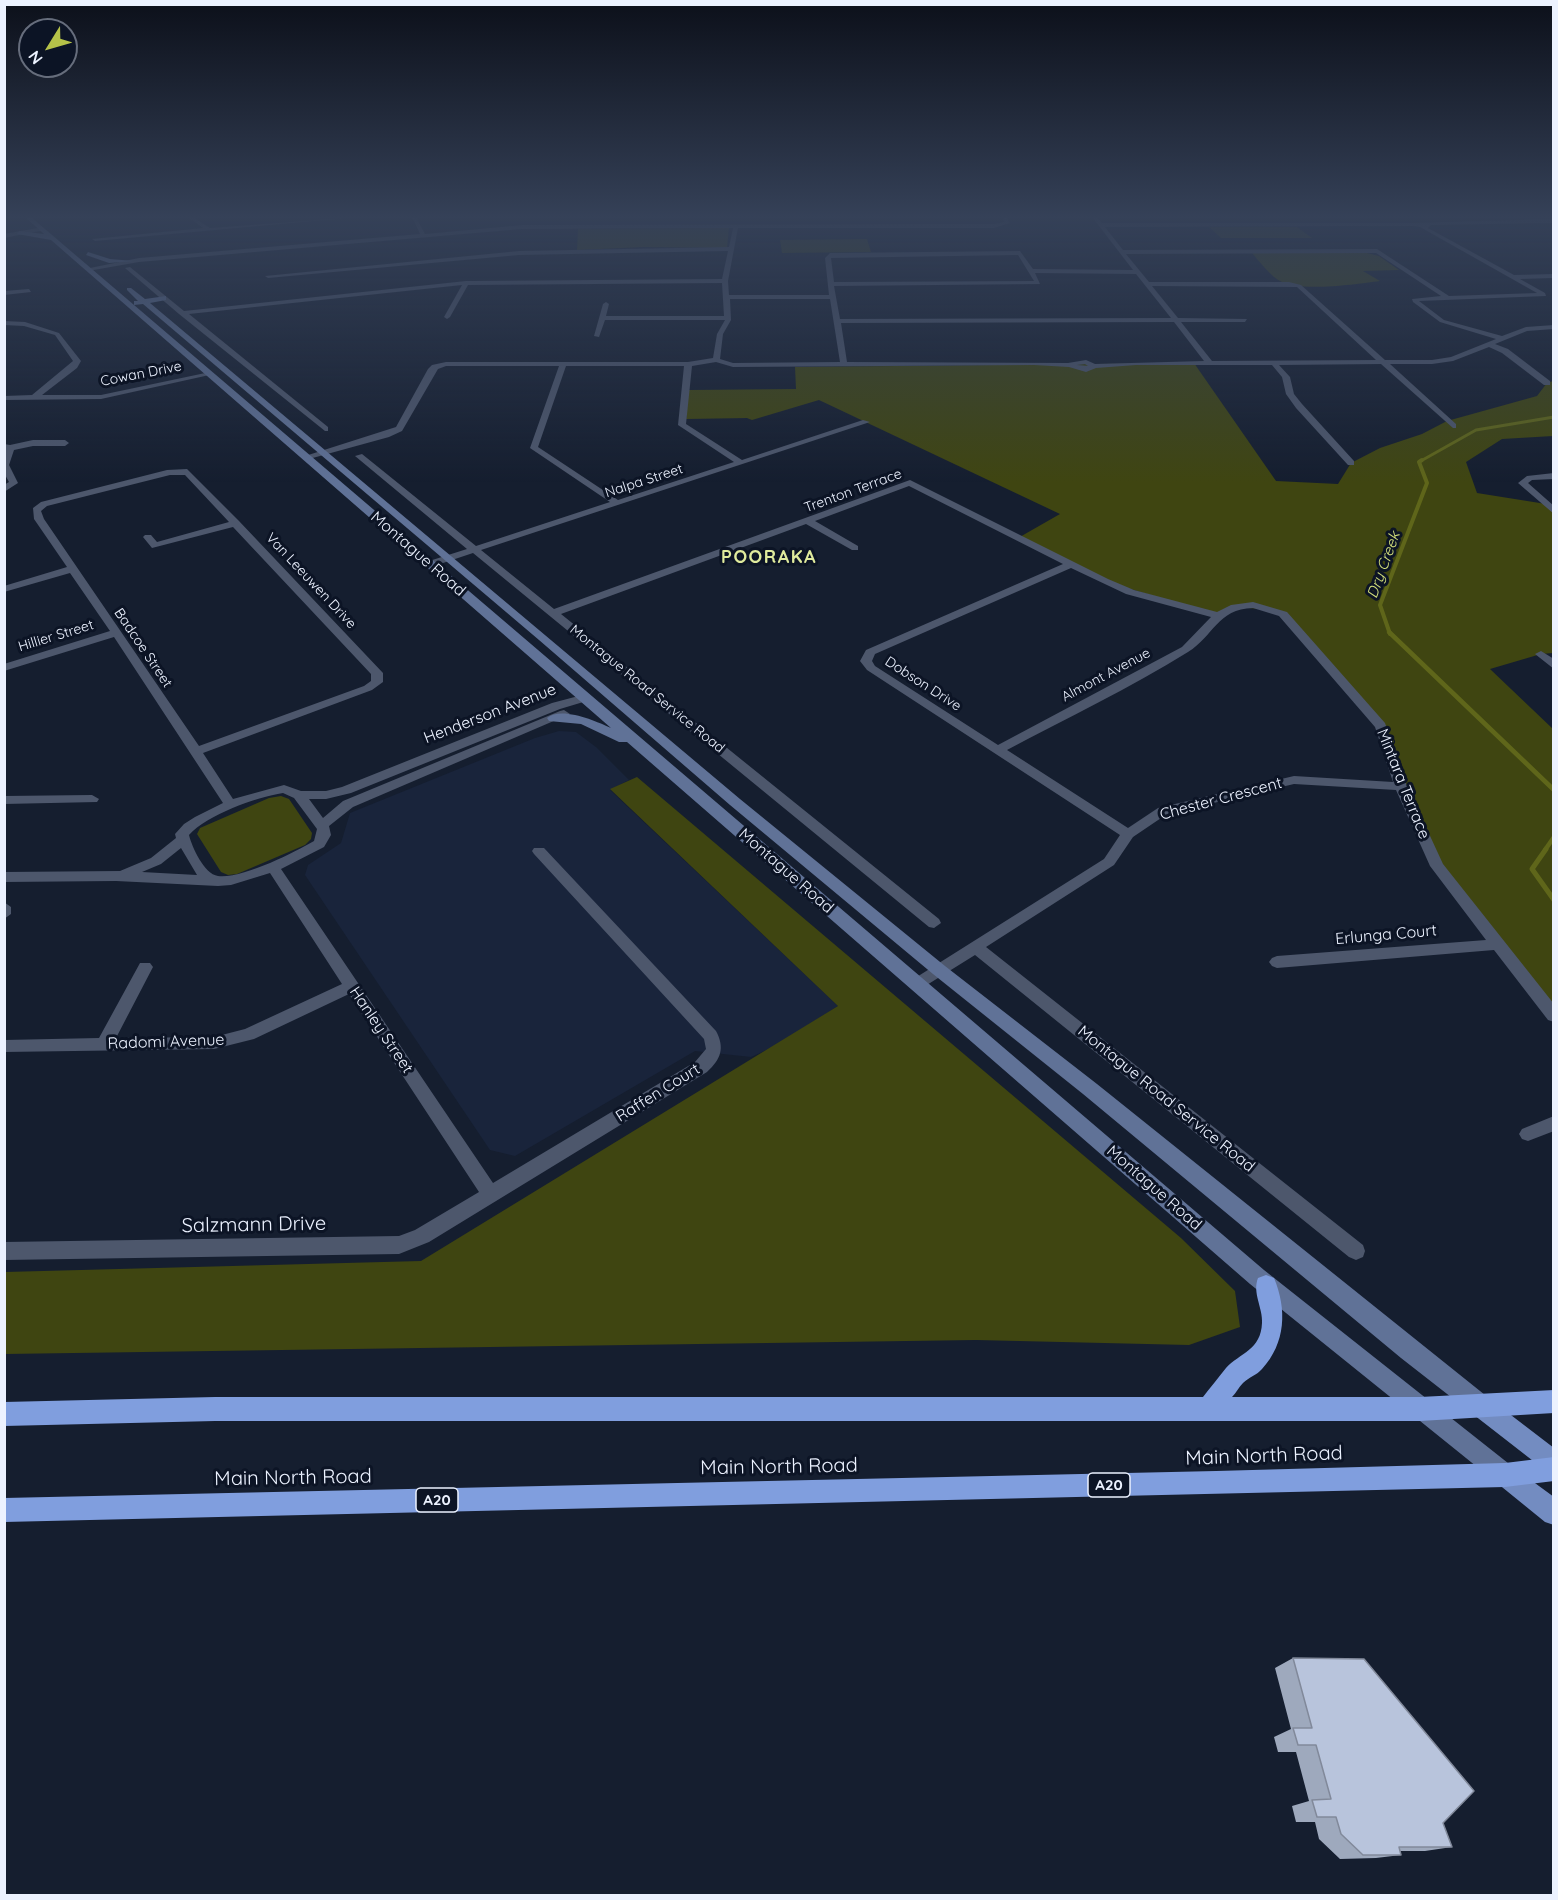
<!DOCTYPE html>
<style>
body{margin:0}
#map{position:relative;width:1558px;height:1900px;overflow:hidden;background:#151e2f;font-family:Quicksand,sans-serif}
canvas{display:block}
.frame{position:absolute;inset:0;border:6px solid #ecf2ff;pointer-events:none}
.north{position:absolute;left:18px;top:18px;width:60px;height:60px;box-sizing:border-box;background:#0c1425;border:2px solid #666d7c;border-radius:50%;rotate:233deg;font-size:16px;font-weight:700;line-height:24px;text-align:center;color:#ecf2ff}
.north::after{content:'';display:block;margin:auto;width:21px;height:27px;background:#b5c249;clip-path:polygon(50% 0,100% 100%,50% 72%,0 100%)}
</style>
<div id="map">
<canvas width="1558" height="1900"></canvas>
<div class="frame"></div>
<div class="north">N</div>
</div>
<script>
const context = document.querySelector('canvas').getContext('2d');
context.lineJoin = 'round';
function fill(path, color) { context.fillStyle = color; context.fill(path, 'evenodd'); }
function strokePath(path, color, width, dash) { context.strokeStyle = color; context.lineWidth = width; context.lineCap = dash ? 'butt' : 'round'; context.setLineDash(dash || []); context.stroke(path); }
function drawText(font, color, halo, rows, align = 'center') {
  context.font = font + ' Quicksand,sans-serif'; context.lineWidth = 6; context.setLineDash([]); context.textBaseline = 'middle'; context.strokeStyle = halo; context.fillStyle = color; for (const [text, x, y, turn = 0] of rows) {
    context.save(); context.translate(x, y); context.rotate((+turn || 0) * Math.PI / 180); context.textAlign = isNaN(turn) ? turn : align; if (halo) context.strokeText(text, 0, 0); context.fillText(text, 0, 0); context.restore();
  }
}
const built = new Path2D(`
 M559,731L576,732L596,747L629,780L610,790L838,1006L775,1046L751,1057L695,1051L515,1156L490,1150L305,875L308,865L341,843L350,813L535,738Z`);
const green = new Path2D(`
 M1209,227H1297L1312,238H1221Z
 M729,228L727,248L644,247L577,250L578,229Z
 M867,239L871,252L782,253L780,240Z
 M1252,253H1367L1379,256L1399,270L1363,271L1380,281C1357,284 1302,292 1282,282C1271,277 1260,262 1252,253Z
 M1194,363L1276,481L1338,484L1351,463L1380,448L1422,434L1447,421L1537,396L1547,383L1553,381V436L1502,439L1466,462L1477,493L1546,504L1553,511V653L1541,654L1490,669L1553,729V1016L1437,866L1381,726L1274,610L1236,607L1220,616L1104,581L1018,538L1060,514L819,400L752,420L747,418L686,419L688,390L796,389L795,367Z
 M637,777L1181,1238L1235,1291L1240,1327L1189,1345L976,1340L5,1354V1272L421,1261L838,1006L610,789Z
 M281,796L289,799L312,833L311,839L305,845L237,874L228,875L221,872L197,834L200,828L269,798Z`);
const streamFar3 = new Path2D(`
 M1419,462L1476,430L1554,417`);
const streamFar2 = new Path2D(`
 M1390,634L1380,605L1427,483L1419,462L1422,460`);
const streamFar1 = new Path2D(`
 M1389,632L1554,790
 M1545,850L1554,837`);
const stream = new Path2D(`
 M1546,849L1532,869L1554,900`);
const minor = new Path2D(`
 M188,217H193L210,228L358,217L95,241L92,239L203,228Z
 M412,217H416L425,234L522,225L994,224L1004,222L1002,217H1006L1010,223L994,228H738L728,281L729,295H829L825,258L830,253L1020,251L1033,269L1133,270L1092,217H1097L1102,223H1409L1554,219V223L1431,225L1428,228L1514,275L1554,274V278L1520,279L1545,293L1546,296L1419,301L1444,320L1502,336L1526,327L1554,325V329L1527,331L1495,344L1508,349L1550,381V385H1544L1502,353L1489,347L1453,361L1432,364H1390L1456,424V428H1453L1381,364L1279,365L1290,377L1294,394L1302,404L1354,461V465H1348L1296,408L1286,394L1282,377L1272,365H1136L1096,368L1086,372L1069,367L1034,365L733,367L716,362L692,366L686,424L742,460L863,420L870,422L481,550L554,609L910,480L1108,579L1134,590L1217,612L1231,605L1253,602L1287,612L1385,723L1407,786L1443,864L1554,1004V1022L1548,1020L1494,950L1277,968L1272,966L1269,962L1272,958L1277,956L1486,940L1430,866L1396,790L1294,784L1167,814L1133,837L1114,865L986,947L1363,1245L1365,1251L1363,1257L1356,1260L1349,1257L975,955L922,988H912L909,984L912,980L1104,859L1120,835L867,670L860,661L866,650L1063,564L909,486L815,521L858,546V550H852L806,524L561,614L939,919L941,923L934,928L929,927L473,553L434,566H426V562L467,549L355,456L362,454L476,546L610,502L530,448L559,366H446L438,369L402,431L389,437L309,459L302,457L396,427L428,369L432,365L446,362H688L713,358L717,334L725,320H605L599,337L594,336L603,304L606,302L609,304L606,316H724L722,283L468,285L450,317L447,319L444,317L462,285L189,314L328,427V431H325L179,314L125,268L130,267L184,311L466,281L722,279L728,251L519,255L268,278L265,276L519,251L729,247L733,228L522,229L139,262L88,271L85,269L139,258L420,234ZM1414,226L1420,227L1537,293L1449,296L1377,249L1123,250L1105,227ZM1376,253L1441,296L1412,299L1413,302L1440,322L1496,339L1451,357L1432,360H1385L1301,285L1289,282H1149L1126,254ZM1018,255L1034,281L834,282L831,258ZM1035,273L1136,274L1171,318L840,319L834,286L1040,284ZM1152,286L1297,287L1376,360L1212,361L1181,322H1245L1247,319L1178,318ZM730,299H830L840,362L733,363L720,359L723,334L731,320ZM1174,322L1204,361L1095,364L1086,360L1068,363L847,362L841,323ZM1085,364L1088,366L1077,365ZM566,366H684L678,425L734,462L618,500L538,447ZM1071,568L1126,594L1211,617L1182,647L998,745L875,666L872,661L875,654ZM1253,608L1279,616L1375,727L1393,782L1294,776L1158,808L1128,828L1007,750C1067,718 1130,688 1188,652C1214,636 1217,609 1253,608Z
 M43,227L45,230L4,238V234Z
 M29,289L31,292L4,295V291Z
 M4,321L25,322L59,333L81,361L77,368L42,395H101L210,372L214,374L101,399L4,400V396L32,395L73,361L55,335L24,326L4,325Z
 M33,440H65L69,443L65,446H33L14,450L9,465L18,483L4,492V485L9,482L4,473V444L10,445Z
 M187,469L239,521L383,673V682L372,690L203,753L233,799L284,785L301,791H326L342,787L552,703L586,694L592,698L590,700L560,709L351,793L326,799H309L323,818L343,801L560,711L564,710L570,714L353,807L329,826L331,835L324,847L281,869L493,1183L695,1062L706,1049L704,1039L534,854L532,851L534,848H544L716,1031C725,1048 721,1059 707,1072L429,1242L399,1254L4,1260V1242L399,1236L415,1230L479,1192L349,994L254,1039L214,1049L4,1052V1040L99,1038L140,963H150L153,967L116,1038L214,1037L245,1029L342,984L270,873L231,885L218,886L116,881L4,882V872L120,871L151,858L176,838L175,834L184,824L195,817L223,803L114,637L4,671V664L110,631L70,573L4,592V586L67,567L34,519L33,508L41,502L167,470ZM170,475H185L229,522L157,542L151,535H145L143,537L152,548L233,527L371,674V681L364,686L199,746L44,519L41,511L47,506ZM283,793L294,798L317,829L314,841C293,853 242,879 218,876C204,874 192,847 189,835C207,815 256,797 283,793ZM181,848L197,875L142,872L161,864Z
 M1554,473V479L1532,480L1528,483L1554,506V514L1518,483L1527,476Z
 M1541,651L1554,659V669L1535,654Z
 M92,795L99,799L97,802L4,804V796Z
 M4,902L11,907V914L4,919Z
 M1554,1116V1131L1528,1141L1522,1139L1519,1134L1522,1129Z`);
const secondary = new Path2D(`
 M25,217H31L1264,1270L1513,1467L1517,1475L1513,1483L1505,1487L1497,1483L1250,1284L627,742H619L581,724L549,721L547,718C561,706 596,721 611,728L51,240L17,234L19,231L44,234Z
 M88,252L110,259L134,261L109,263L86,255Z
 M127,288H131L145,299L166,296V300L150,303L740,799L945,966L1097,1084L1490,1399L1494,1407L1490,1415L1482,1419L1474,1415L1401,1358L1083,1094L933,974L730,805L539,640L143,304L134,305V301H138L127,290Z`);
const primary = new Path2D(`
 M1482,1395L1490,1399L1554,1448V1475L1546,1471L1474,1415L1470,1407L1474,1399Z
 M1505,1463L1513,1467L1554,1497V1525L1545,1522L1497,1483L1493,1475L1497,1467Z`);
const trunk = new Path2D(`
 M1266,1275L1274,1278C1287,1309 1286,1343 1262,1369C1257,1375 1249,1377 1243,1383C1239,1387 1236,1393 1232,1397H1420L1554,1390V1413L1420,1421H215L4,1426V1402L215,1397H1203C1210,1388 1218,1378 1226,1368C1240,1353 1261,1350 1262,1323C1263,1308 1252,1293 1258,1278Z
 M1554,1457V1481L1505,1487L4,1522V1498L1216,1471L1505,1463Z`);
const wall = new Path2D(`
 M1293,1658L1443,1823L1452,1847L1425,1851H1400L1401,1855L1376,1858L1340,1859L1319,1839L1315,1822H1296L1292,1806L1309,1801L1296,1752H1278L1274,1737L1291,1729L1275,1668Z`);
const building = new Path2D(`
 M1293,1658L1364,1659L1474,1791L1443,1823L1452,1847H1399L1401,1855H1363L1341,1834L1336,1817H1317L1312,1800L1331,1799L1316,1745H1298L1293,1728H1312Z`);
const farStreetnames = [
 ["Cowan Drive",141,374,-11],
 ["Nalpa Street",644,481,-18],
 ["Trenton Terrace",853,491,-20],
 ["Van Leeuwen Drive",311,581,47],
 ["Hillier Street",56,636,-17],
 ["Badcoe Street",143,648,56],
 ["Almont Avenue",1106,675,-28],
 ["Dobson Drive",923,684,33],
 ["Montague Road Service Road",647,689,39]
];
const farWaternames = [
 ["Dry Creek",1384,565,-70]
];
const shields = [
 [1109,1485,42],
 [437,1500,42]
];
const shieldNames = [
 ["A20",1109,1485],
 ["A20",437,1500]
];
const streetNames = [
 ["Montague Road",418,554,41],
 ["Henderson Avenue",490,714,-21],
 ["Mintara Terrace",1403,784,68],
 ["Chester Crescent",1221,799,-15],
 ["Montague Road",786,871,41],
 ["Erlunga Court",1386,935,-5],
 ["Hanley Street",381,1030,56],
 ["Radomi Avenue",166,1042,-2],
 ["Raffen Court",658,1093,-32],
 ["Montague Road Service Road",1166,1099,39],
 ["Montague Road",1154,1188,41]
];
const farDistrictnames = [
 ["POORAKA",769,558]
];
const nearStreetnames = [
 ["Salzmann Drive",254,1225,-1],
 ["Main North Road",1264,1456,-2],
 ["Main North Road",779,1467,-1],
 ["Main North Road",293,1478,-1]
];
fill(built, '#19243b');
fill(green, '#3f4511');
strokePath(streamFar3, '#5f661a', 3);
strokePath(streamFar2, '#5f661a', 4);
strokePath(streamFar1, '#5f661a', 4.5);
strokePath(stream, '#5f661a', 5);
fill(minor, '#4d576c');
fill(secondary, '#607297');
fill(primary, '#738cc1');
fill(trunk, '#809ede');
fill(wall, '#9ea9bd');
fill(building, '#b8c4dc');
strokePath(building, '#81899a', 1.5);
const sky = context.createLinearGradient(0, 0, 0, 483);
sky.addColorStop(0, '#0c101a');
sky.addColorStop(0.45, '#354158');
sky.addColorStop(1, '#35415800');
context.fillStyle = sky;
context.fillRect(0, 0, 1558, 483);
drawText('14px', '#ecf2ff', '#0c1425', farStreetnames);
drawText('italic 15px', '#d6e27c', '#0c1425', farWaternames);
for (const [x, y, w] of shields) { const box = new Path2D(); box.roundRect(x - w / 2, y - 12, w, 24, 4.5); context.fillStyle = '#0c1425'; context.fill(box); strokePath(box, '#ecf2ff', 1.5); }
drawText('bold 15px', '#ecf2ff', null, shieldNames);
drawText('16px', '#ecf2ff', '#0c1425', streetNames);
context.letterSpacing = '1.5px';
drawText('bold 18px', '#e0eb9d', '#0c1425', farDistrictnames);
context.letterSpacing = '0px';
drawText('20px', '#ecf2ff', '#0c1425', nearStreetnames);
</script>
